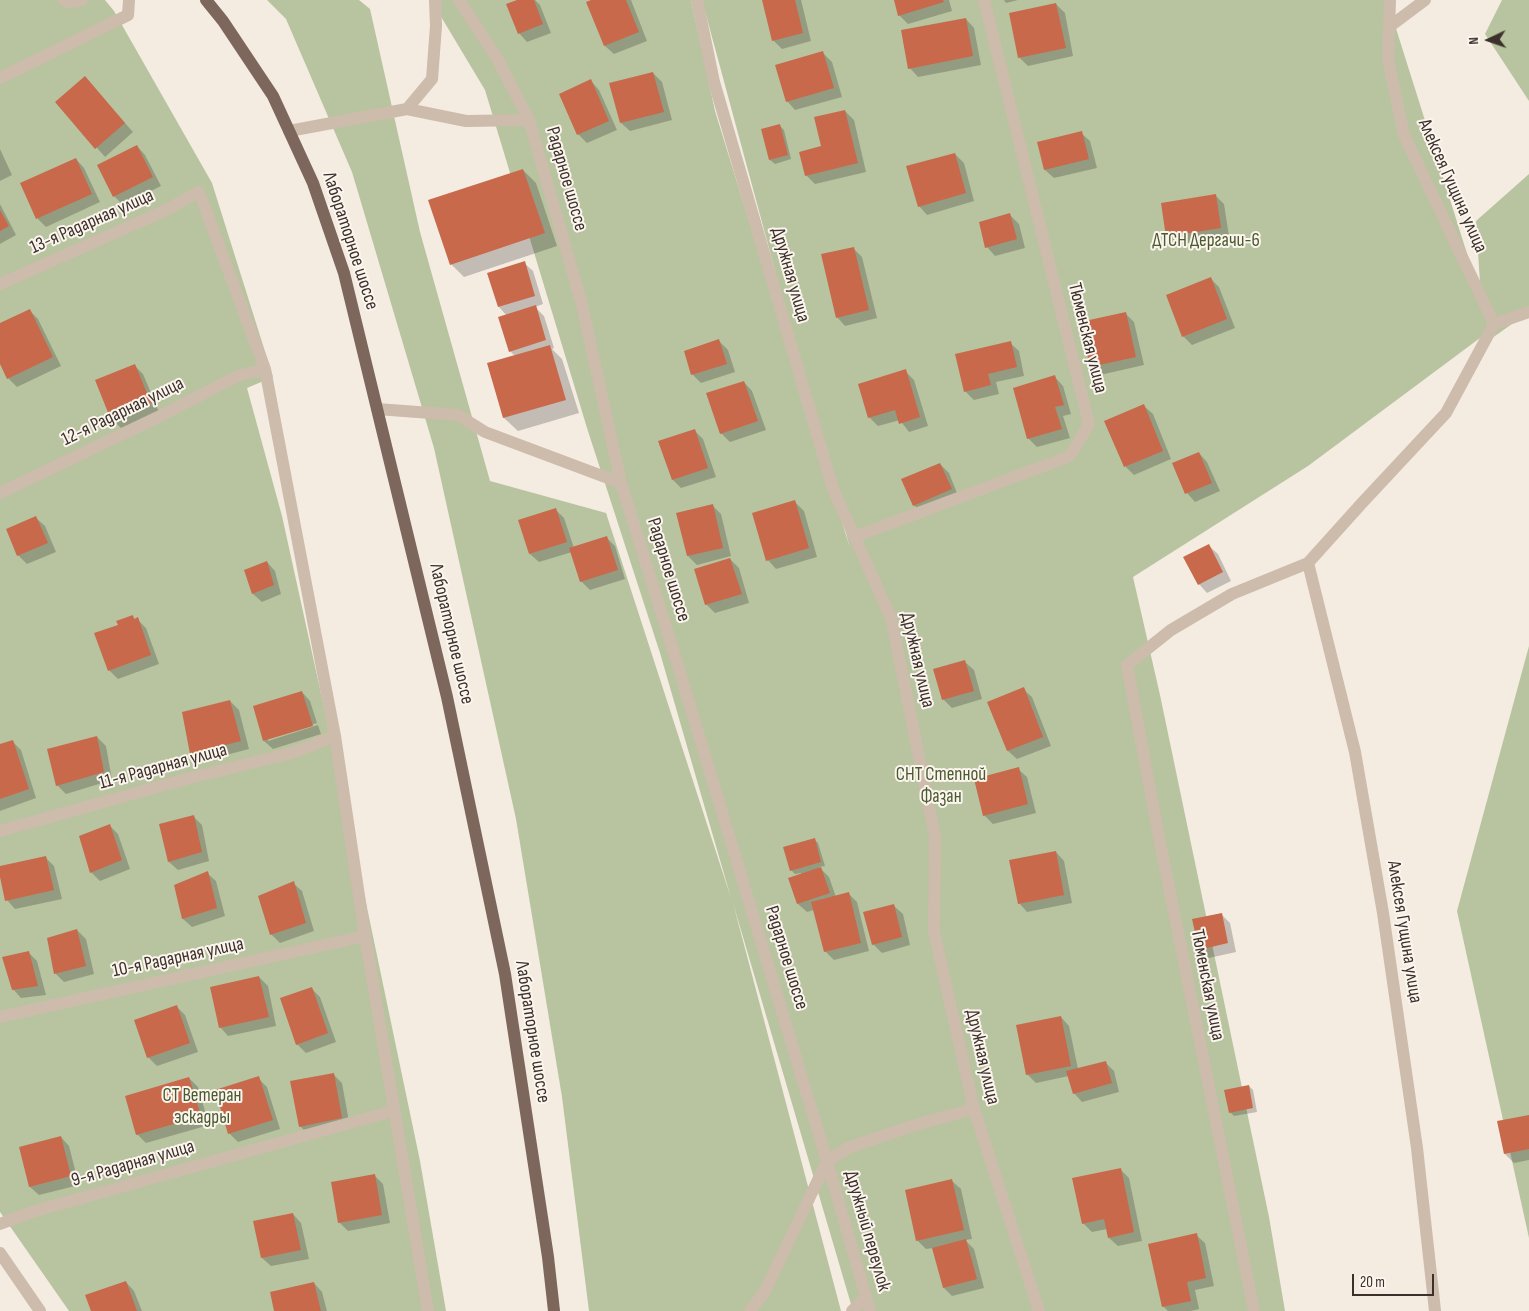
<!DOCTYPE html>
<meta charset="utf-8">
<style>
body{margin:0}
#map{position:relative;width:1529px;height:1311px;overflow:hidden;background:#f4ebe1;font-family:"Sofia Sans Condensed",sans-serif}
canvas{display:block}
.north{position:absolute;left:1464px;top:15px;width:50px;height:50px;-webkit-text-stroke:4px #fbf5ee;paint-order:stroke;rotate:267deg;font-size:14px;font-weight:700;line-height:20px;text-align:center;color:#3b302b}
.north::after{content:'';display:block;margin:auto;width:18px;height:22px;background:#3b302b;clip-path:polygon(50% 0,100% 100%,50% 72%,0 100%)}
.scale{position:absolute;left:1352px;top:1274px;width:82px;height:22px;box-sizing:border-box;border:2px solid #3b302b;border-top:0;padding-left:6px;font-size:15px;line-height:18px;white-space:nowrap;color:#3b302b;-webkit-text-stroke:4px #fbf5ee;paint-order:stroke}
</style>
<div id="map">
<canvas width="1529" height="1311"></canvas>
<div class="north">N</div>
<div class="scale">20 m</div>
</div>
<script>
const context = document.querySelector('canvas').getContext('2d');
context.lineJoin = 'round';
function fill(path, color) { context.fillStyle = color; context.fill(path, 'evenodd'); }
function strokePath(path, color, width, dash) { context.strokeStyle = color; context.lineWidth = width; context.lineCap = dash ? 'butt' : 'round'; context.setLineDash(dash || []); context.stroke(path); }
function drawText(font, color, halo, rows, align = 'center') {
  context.font = font + ' "Sofia Sans Condensed",sans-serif'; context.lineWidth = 4; context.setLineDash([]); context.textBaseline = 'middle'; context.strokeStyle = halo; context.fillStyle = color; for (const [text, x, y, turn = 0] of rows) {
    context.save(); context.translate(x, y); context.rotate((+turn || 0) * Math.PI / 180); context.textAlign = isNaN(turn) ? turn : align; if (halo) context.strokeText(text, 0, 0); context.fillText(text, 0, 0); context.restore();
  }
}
const green = new Path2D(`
 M0,0H105L114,11L212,183L273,377L247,388L282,516L347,812L420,1161L446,1311H69L0,1212Z
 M267,0H359L370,9L420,232L490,481L606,513L731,898L660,653L587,428L485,90L431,0H691L715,111L850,548L702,0H1387L1481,298L1476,221L1529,174V312L1485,343L1484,335L1308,466L1133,577L1160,695L1269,1217L1285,1311H853L733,903L841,1311H589L562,1097L516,819L434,448L352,172L286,19Z
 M1502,0H1529V101L1485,34Z
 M1529,646V1238L1457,911Z`);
const shadow = new Path2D(`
 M521,0H535L540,5L551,33L527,42L519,33Z
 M594,0H631L647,41L614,54L605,46L588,2Z
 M763,0H801L811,41L782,49L773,40Z
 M895,0H949L952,11L908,24L899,15Z
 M1004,0H1018L1006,3Z
 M1056,4L1065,13L1073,56L1028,66L1019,57Z
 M966,19L974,28L981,65L918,77L910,68Z
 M823,53L832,62L842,97L795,110L787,101Z
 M653,73L662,82L672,120L630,131L621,123Z
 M85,78L133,132L105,157L57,102Z
 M591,81L599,90L617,130L587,143L578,134Z
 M845,111L854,120L866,172L815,184L806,175Z
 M780,126L784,130L791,159L775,164L770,160L763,130Z
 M1081,133L1090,141L1097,168L1054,178L1045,170L1039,143Z
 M137,146L145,155L161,186L123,205L114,196L99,165Z
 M0,149L12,175L0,181Z
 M955,154L964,163L974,201L927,215L919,206Z
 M76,159L84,168L100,202L46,227L37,218Z
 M523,170L536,183L557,246L464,277L451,264Z
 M1215,195L1224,204L1229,236L1176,245L1167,236Z
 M0,204L16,235L0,244Z
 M1010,215L1019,224L1025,248L995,256L987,247Z
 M853,248L862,257L877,318L845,326L837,317Z
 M524,263L533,271L543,304L535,307L544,316L554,348L552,349L562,359L579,413L518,431L504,418L489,364L515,356L510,351L507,316L499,307Z
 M1211,279L1219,287L1235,328L1192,345L1183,336Z
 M30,311L38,319L61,366L17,387L8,378L0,361V325Z
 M1125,313L1134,322L1144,365L1100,375L1091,367L1081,323Z
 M719,341L728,350L735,372L701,383L693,375L685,352Z
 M1010,343L1019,351L1024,376L996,382L999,394L974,400L965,391Z
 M134,365L143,374L159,412L121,428L112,419Z
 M905,371L914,380L928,426L909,432L900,420L878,426L869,417Z
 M1055,377L1063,386L1071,414L1063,416L1070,438L1037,447L1028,438Z
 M744,382L752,391L766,430L730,442L721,433Z
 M1144,406L1153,414L1171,459L1134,475L1125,466Z
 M694,430L703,439L716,477L681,488L673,480Z
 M1199,453L1207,462L1220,491L1195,502L1187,493L1174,464Z
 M940,464L949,473L959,498L923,514L914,505Z
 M795,502L804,511L817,557L776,569L768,560Z
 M712,505L721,514L731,556L697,565L688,556Z
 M556,510L564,518L574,548L606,537L615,546L625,579L590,590L581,581L572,552L539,562L530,554Z
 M36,518L45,526L56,552L27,564L18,555Z
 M1209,546L1218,554L1231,581L1207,593L1199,584Z
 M730,559L739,568L749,603L715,613L706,604Z
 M267,562L275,571L281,594L262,602L253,594L246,571Z
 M132,616L135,620L137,619L146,628L159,664L118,679L109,670L120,626Z
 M965,662L974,670L982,699L952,708L943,699Z
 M1023,689L1032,697L1051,746L1017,759L1008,751Z
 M302,692L310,701L317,723L268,738V741L318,725L321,734L273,749L264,741Z
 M230,701L239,710L249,749L200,762L192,753Z
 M97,737L106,746L112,780L66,794L57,785Z
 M12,741L21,750L36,798L0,811V745Z
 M1018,769L1027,777L1036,813L993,824L984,815Z
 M193,816L202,825L209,861L178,870L169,862L161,825Z
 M110,826L118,834L130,869L100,881L91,872Z
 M814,839L818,843L825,866L819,867L829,877L836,897L848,893L857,902L869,951L834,960L825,951L814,910L807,912L798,904L790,879L802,875L801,873L795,874L791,870Z
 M1056,852L1064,861L1072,903L1027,912L1019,903Z
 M45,857L54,866L62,899L15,909L7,900L0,867Z
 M207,873L216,881L225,916L192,927L183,919L175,886Z
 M293,883L302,891L314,931L280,943L271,934Z
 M894,906L903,914L910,945L882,953L873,944Z
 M1221,914L1230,923L1236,952L1209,958L1200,949Z
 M77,930L86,939L94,974L64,982L55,973Z
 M28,952L37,961L46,995L21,998L13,989Z
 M259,977L268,986L276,1026L228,1036L220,1027Z
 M311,988L320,997L336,1042L306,1053L297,1044Z
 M177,1007L185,1015L198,1052L157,1066L148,1057Z
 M1061,1017L1069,1026L1078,1069L1105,1062L1114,1071L1119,1092L1082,1102L1074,1093L1069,1076L1036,1083L1027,1074Z
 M333,1074L342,1083L350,1127L309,1135L300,1126Z
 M189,1078L198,1087L209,1125L146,1143L137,1134Z
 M258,1078L267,1087L280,1129L238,1142L229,1133Z
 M1249,1086L1253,1090L1257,1112L1234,1116L1230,1112Z
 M1529,1116V1160L1514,1163L1505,1154L1498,1122Z
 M61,1137L69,1146L79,1185L39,1195L30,1187L20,1148Z
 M1120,1169L1129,1178L1142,1241L1118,1246L1109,1238L1107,1229L1092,1232L1083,1223Z
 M375,1176L383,1184L390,1223L348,1231L339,1222Z
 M952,1181L961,1189L972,1239L965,1240L974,1249L984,1288L952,1296L944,1288L933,1248L926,1249L917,1240Z
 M293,1214L301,1223L309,1259L271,1266L262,1258Z
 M1196,1235L1205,1243L1214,1286L1195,1290L1199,1309L1191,1311H1168L1163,1306Z
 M126,1282L134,1291L142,1311H92Z
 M314,1283L322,1292L327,1311H276Z`);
const building = new Path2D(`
 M517,0H534L543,24L518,34L506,4Z
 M591,0H626L639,32L604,46L586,2Z
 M762,0H795L803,33L772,41Z
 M894,0H943L944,2L898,16Z
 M1056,3L1066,48L1018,58L1009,13Z
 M966,18L973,56L908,69L901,30Z
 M823,51L834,88L786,102L775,65Z
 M653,72L664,112L620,123L609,83Z
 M85,76L125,123L95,149L55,102Z
 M591,79L609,121L577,135L559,94Z
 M845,110L858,163L805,176L799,152L821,146L814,117Z
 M780,124L788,155L769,160L761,129Z
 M1082,131L1089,159L1044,170L1037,142Z
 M137,145L153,177L113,197L97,165Z
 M955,153L966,193L918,207L906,166Z
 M76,158L92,194L36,219L20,183Z
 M523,169L545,233L450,265L428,200Z
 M1216,194L1221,228L1166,237L1161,203Z
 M0,210L9,226L0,231Z
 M1010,213L1017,239L985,248L979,222Z
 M854,247L869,310L836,318L821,254Z
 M525,261L535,296L498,307L487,273Z
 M1211,277L1227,319L1182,337L1166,295Z
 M536,305L546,340L509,352L498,317Z
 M30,309L53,357L7,379L0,364V323Z
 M1126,312L1136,357L1090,367L1080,322Z
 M719,339L727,364L691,375L684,351Z
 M1011,341L1017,367L988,374L991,385L964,392L955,354Z
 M550,345L566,400L503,418L487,363Z
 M135,364L151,403L111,420L95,380Z
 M906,369L920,417L899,424L895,410L868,418L858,384Z
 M1055,375L1064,405L1055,407L1062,429L1027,439L1013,388Z
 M744,381L758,421L720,434L706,393Z
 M1144,404L1163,451L1124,467L1104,421Z
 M695,429L708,468L672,480L658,441Z
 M1199,452L1212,483L1185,494L1172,463Z
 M940,463L952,489L913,506L901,479Z
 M795,500L809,548L766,561L752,513Z
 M713,504L723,548L687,556L676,513Z
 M556,508L567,542L529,554L518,520Z
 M36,516L48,543L17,556L6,529Z
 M607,536L618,570L580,582L569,548Z
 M1209,544L1223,572L1198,585L1183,557Z
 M730,558L742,594L705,605L694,569Z
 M267,561L274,585L252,594L244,570Z
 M133,615L134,619L138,617L151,655L108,671L94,633L118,625L116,621Z
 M965,660L974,691L942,700L933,669Z
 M1024,687L1043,737L1007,751L987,702Z
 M302,691L313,726L263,741L253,706Z
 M230,700L241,741L190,754L182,712Z
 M97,736L104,772L56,786L47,749Z
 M13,740L29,789L0,799V744Z
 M1019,767L1028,804L983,816L974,779Z
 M194,815L202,852L168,862L159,824Z
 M110,824L122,860L90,873L79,836Z
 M815,838L821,862L790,871L783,847Z
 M1056,851L1064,895L1018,904L1009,860Z
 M46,856L54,890L5,901L0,877V866Z
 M821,867L830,893L797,904L788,878Z
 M208,871L217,908L182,919L174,885Z
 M294,881L306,923L270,935L258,896Z
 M849,892L861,943L824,952L811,902Z
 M894,904L902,937L872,945L863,912Z
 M1222,913L1228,943L1199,950L1192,919Z
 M77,929L86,966L54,974L47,938Z
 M29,951L38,986L12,990L2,957Z
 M259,976L269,1017L219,1028L210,987Z
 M312,987L328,1033L296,1045L280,998Z
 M177,1005L190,1043L147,1058L134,1020Z
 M1061,1016L1071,1066L1026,1075L1016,1025Z
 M1106,1061L1112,1083L1073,1094L1066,1071Z
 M334,1073L342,1118L299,1127L290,1081Z
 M259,1076L273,1120L228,1134L215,1090Z
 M189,1077L201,1116L136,1135L125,1096Z
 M1249,1085L1253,1108L1229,1113L1224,1090Z
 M1529,1115V1149L1504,1154L1497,1121Z
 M61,1136L71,1176L29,1187L19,1147Z
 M1121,1168L1134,1232L1108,1238L1104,1219L1082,1224L1072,1178Z
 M375,1174L382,1215L338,1223L331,1182Z
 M952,1179L964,1230L916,1241L905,1190Z
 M293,1213L301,1250L261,1258L253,1221Z
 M1197,1233L1206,1278L1187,1282L1191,1301L1162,1307L1148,1244Z
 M966,1239L977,1279L943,1288L932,1248Z
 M126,1281L137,1311H91L85,1295Z
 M314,1282L321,1311H274L270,1292Z`);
const service = new Path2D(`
 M64,0L68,2L82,0
 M1389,27L1425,0
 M0,78L128,15L129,0
 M407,109L432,79L436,26L435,0
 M289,131L407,109L466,121L529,120
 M0,284L164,211L199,192L265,369L335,736L365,936L428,1311
 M1494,324L1529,312
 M377,409L458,415L485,432L621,483
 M0,493L156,418L238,376L265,369
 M0,831L186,779L295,752L335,736
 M0,1017L365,936
 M0,1224L35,1211L393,1111
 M0,1253L40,1311
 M852,1311L866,1297`);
const minor = new Path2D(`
 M459,0L498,60L529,120L582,305L621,483L678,666L827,1161L870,1311
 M697,0L714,82L833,489L891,618L935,837L934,932L974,1109L1039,1311
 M854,537L1070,456L1089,424L984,0
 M1308,563L1355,752L1383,913L1417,1148L1435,1311
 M750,1311L765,1291L827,1161L850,1147L915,1125L974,1109
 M1254,1311L1160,843L1127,665L1171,630L1232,594L1308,563L1362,503L1446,413L1494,324L1404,135L1388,59L1390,0`);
const primary = new Path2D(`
 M206,0L223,21L273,96L313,183L344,273L447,697L505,974L548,1257L554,1311`);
const streetNames = [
 ["Радарное шоссе",566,179,74],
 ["Алексея Гущина улица",1452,186,66],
 ["13-я Радарная улица",92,222,-24],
 ["Лабораторное шоссе",350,241,72],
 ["Дружная улица",790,275,74],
 ["Тюменская улица",1087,338,76],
 ["12-я Радарная улица",123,412,-26],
 ["Радарное шоссе",668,570,73],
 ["Лабораторное шоссе",451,634,77],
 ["Дружная улица",917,660,77],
 ["11-я Радарная улица",163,767,-15],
 ["Алексея Гущина улица",1404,932,81],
 ["10-я Радарная улица",178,958,-12],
 ["Радарное шоссе",786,958,73],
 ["Тюменская улица",1207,985,79],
 ["Лабораторное шоссе",532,1032,81],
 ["Дружная улица",982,1057,77],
 ["9-я Радарная улица",133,1164,-16],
 ["Дружный переулок",867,1231,74]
];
const parkNames = [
 ["ДТСН Дергачи-6",1206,241],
 ["СНТ Степной",941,775],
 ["Фазан",941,797],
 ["СТ Ветеран",202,1096],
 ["эскадры",202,1118]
];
fill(green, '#b8c4a0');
fill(shadow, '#0003');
fill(building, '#c8694b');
strokePath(service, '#cdbbac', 12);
strokePath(minor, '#cdbbac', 12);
strokePath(primary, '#7d675c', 12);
drawText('19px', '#3b302b', '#fbf5ee', streetNames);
drawText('19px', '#4a5a2e', '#fbf5ee', parkNames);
</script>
